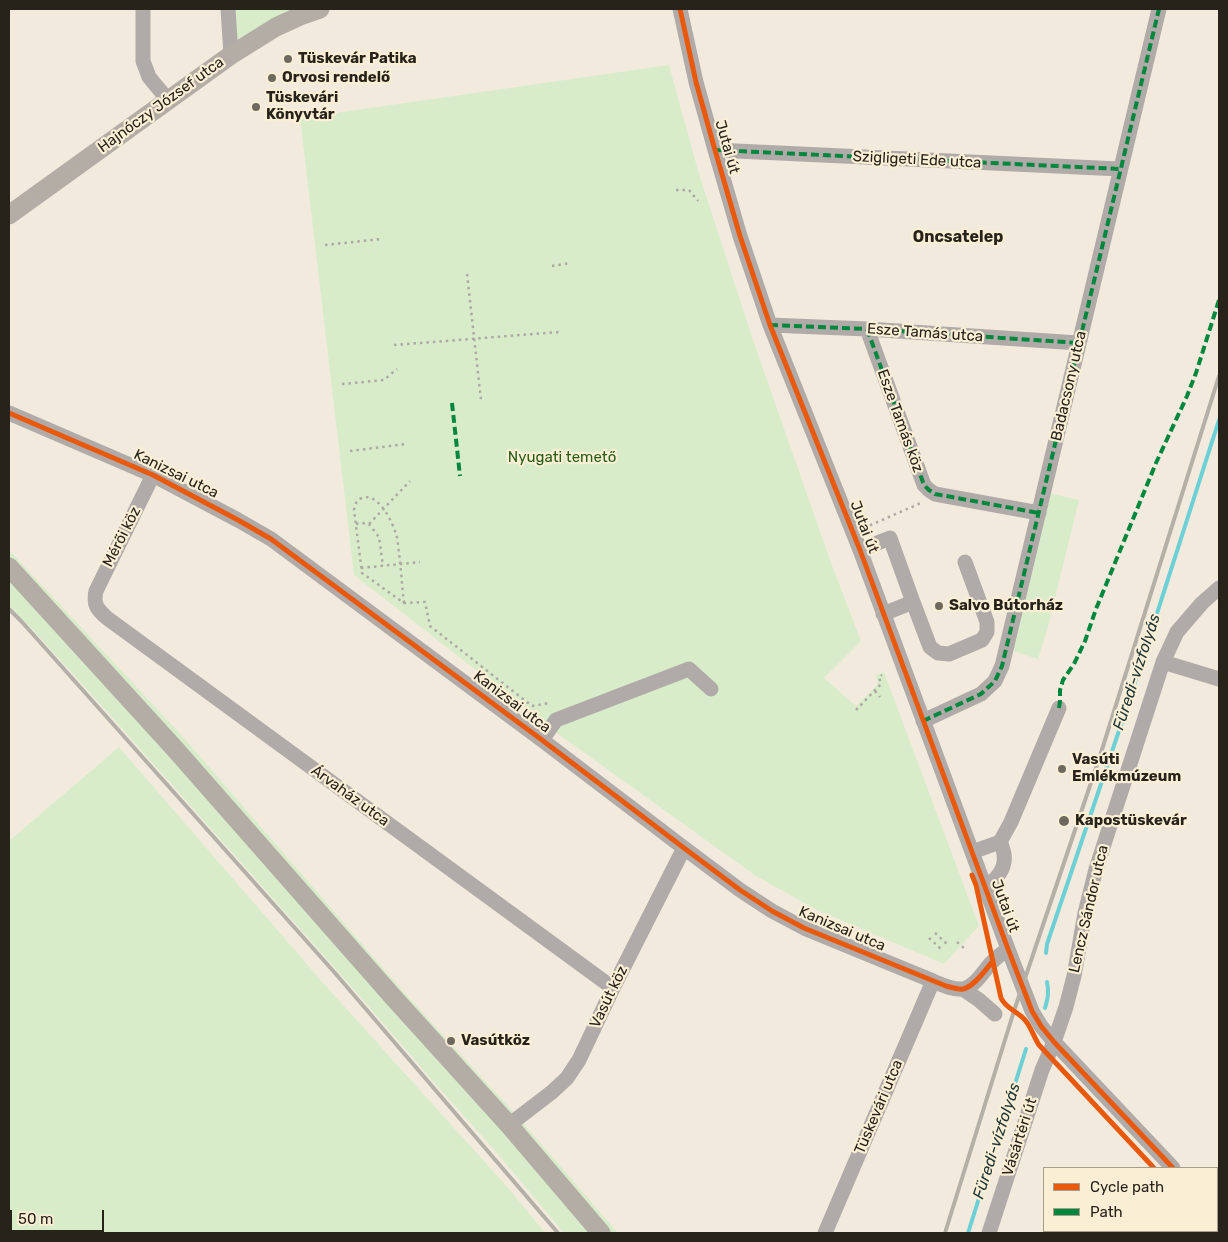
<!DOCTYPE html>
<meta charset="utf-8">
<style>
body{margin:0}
#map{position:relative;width:1228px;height:1242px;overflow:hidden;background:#f2ebdd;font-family:Rubik,sans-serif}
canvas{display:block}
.frame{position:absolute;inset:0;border:10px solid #27231a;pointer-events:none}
.legend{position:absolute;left:1043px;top:1167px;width:175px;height:65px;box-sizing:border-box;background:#faeed5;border:1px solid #a69d8a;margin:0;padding:6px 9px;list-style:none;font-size:15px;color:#27231a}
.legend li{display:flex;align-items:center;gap:10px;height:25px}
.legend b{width:25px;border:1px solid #a69d8a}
.scale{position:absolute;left:10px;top:1210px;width:94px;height:22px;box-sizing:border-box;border:2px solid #27231a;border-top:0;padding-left:6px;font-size:15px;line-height:18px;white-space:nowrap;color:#27231a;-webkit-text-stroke:4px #faeed5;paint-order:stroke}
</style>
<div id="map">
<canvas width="1228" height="1242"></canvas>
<div class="frame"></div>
<ul class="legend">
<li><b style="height:6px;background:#e8590c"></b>Cycle path</li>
<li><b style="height:6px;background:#00873e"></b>Path</li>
</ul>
<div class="scale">50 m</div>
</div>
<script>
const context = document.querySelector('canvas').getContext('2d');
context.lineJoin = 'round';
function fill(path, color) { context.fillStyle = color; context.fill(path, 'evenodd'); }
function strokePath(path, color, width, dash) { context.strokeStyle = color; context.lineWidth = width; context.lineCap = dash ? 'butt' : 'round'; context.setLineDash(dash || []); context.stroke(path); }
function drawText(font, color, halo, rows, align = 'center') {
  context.font = font + ' Rubik,sans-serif'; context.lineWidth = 4.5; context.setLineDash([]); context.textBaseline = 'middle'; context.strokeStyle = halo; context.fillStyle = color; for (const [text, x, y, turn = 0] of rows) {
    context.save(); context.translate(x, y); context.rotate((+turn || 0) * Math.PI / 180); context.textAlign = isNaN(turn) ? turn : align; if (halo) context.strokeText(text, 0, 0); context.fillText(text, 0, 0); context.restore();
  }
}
const green = new Path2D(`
 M231,9H300L232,46Z
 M669,65L699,174L753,340L830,560L861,641L824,678L856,706L878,684L876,675L884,672L979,926L944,964L817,910L756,876L554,731L354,575L300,118Z
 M1044,492L1079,500L1047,631L1038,659L1006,649Z
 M9,550L185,739L401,989L517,1116L618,1233H564L497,1153L432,1080L357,993L85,687L31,628L9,606Z
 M119,747L325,985L511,1191L545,1233H9V841Z`);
const stream = new Path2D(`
 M1046,953L1047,944L1127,707L1219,420
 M1045,1008C1048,998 1049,992 1047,982
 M968,1233L1026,1049`);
const path = new Path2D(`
 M676,190H689L698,201
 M325,245L381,239
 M552,266L570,263
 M467,274L481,400
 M394,345L559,332
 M342,384L384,380L397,369
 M350,451L406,444
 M356,524L362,523L369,524L379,537L383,566
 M369,524L410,481
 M864,528L923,502
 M361,568L420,562
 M404,603C402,586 401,569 399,553C398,547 398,539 396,534C392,521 378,492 362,498C356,500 355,505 354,510L362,573L404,603L425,602L430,626L532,706L549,703
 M875,691L880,697
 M856,710L881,684L879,677L882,675
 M935,933L947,944
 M929,938L941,949
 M957,942L964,948`);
const minor = new Path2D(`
 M143,9V61L149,77L168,100
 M228,9L231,55
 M680,9L696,82L715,150L740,236L770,325L860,550L1008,949L1032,1011L1041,1026L1054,1042L1173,1168
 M715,150L1120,169
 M770,325L867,329L1079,343
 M867,329L924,485L929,490L935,494L1039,513
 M9,413L153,475L238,520L271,539L542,740L684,848L740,890L772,911L804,928L933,981C942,985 953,990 963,989C976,986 984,970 992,962C997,957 1002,953 1008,949
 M153,475L96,591C93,605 97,609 107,618L613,988
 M860,550L890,538L913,602L883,614
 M913,602L930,647L938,653L949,654L982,640L987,632V622L965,562
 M1163,662L1219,679
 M923,721L981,694L995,681L1002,666L1159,9
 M542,740L556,720L689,669L711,689
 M1000,842L1011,822L1059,708
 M972,852L1000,842C1010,862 1002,875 985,888
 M963,989L979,1000L995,1014
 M509,1125L552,1092L567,1078L579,1060L613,988L684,848
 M1217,1215L1219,1218
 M825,1233L933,981
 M989,1233L1042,1070L1054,1042L1066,1007L1074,976L1085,913L1096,869L1163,662L1177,632L1202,603L1219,588`);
const major = new Path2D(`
 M9,215L231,55L276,27L300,16L320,9
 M9,567L175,749L393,997L509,1125L601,1233`);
const rail = new Path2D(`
 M9,609L22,622L335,973L558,1233
 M945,1233L1014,1011L1100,756L1219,376`);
const quiet = new Path2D(`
 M715,150L1120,169
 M770,325L867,329L1079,343
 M867,329L924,485L929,490L935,494L1039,513
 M452,403L460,476
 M1059,708L1060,701V690L1063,680L1074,664L1085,641L1096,609L1156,463L1187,396L1196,373L1219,300
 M923,721L981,694L995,681L1002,666L1159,9`);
const cycleway = new Path2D(`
 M680,9L696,82L715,150L740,236L770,325L860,550L1008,949L1032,1011L1041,1026L1054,1042L1173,1168
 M9,413L153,475L238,520L271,539L542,740L684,848L740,890L772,911L804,928L946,986C951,987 958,990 963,989C974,987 986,969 993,961
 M972,875L976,885L1001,998C1005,1007 1014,1010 1022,1017C1030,1023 1033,1036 1039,1045L1154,1168`);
const markers = [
 [288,59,5,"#6e695e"],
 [272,78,5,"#6e695e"],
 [256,107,5,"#6e695e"],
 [939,606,5,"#6e695e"],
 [1062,769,5,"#6e695e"],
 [1064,821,6,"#6e695e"],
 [451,1041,5,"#6e695e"]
];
const poiNames = [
 ["Tüskevár Patika",298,59],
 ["Orvosi rendelő",282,78],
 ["Tüskevári",266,98],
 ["Könyvtár",266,115],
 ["Salvo Bútorház",949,606],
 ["Vasúti",1072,760],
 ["Emlékmúzeum",1072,777],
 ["Kapostüskevár",1075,821],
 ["Vasútköz",461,1041]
];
const streetNames = [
 ["Hajnóczy József utca",161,105,-36],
 ["Jutai út",727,147,74],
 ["Szigligeti Ede utca",917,160,3],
 ["Esze Tamás utca",925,333,4],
 ["Badacsony utca",1069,386,-77],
 ["Esze Tamás köz",900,421,70],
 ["Kanizsai utca",176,474,26],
 ["Jutai út",864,527,69],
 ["Mérői köz",122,537,-63],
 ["Kanizsai utca",512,702,37],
 ["Árvaház utca",350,796,36],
 ["Jutai út",1005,906,70],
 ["Lencz Sándor utca",1089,909,-77],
 ["Kanizsai utca",842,929,23],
 ["Vasút köz",609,997,-64],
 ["Tüskevári utca",879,1107,-67],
 ["Vásártéri út",1020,1137,-72]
];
const parkNames = [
 ["Nyugati temető",562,458]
];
const neighbourhoodNames = [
 ["Oncsatelep",958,237]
];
const waterNames = [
 ["Füredi-vízfolyás",1137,672,-72],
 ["Füredi-vízfolyás",997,1141,-72]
];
fill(green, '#d9ecca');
strokePath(stream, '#6cd0d6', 4);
strokePath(path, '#ada9a4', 2.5, [2.5, 4]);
strokePath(minor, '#b0aba8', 15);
strokePath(major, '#b3ada6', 19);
strokePath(rail, '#b4b0a8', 4);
strokePath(quiet, '#00873e', 4, [8, 4]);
strokePath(cycleway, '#e8590c', 5);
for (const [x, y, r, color] of markers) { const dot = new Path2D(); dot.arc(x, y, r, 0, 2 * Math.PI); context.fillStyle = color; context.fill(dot); strokePath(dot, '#faeed5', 2); }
drawText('bold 15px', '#27231a', '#faeed5', poiNames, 'left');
drawText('15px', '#27231a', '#faeed5', streetNames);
drawText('15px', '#265d13', '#faeed5', parkNames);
drawText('bold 16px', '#27231a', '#faeed5', neighbourhoodNames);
drawText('italic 16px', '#20373a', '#faeed5', waterNames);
</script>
